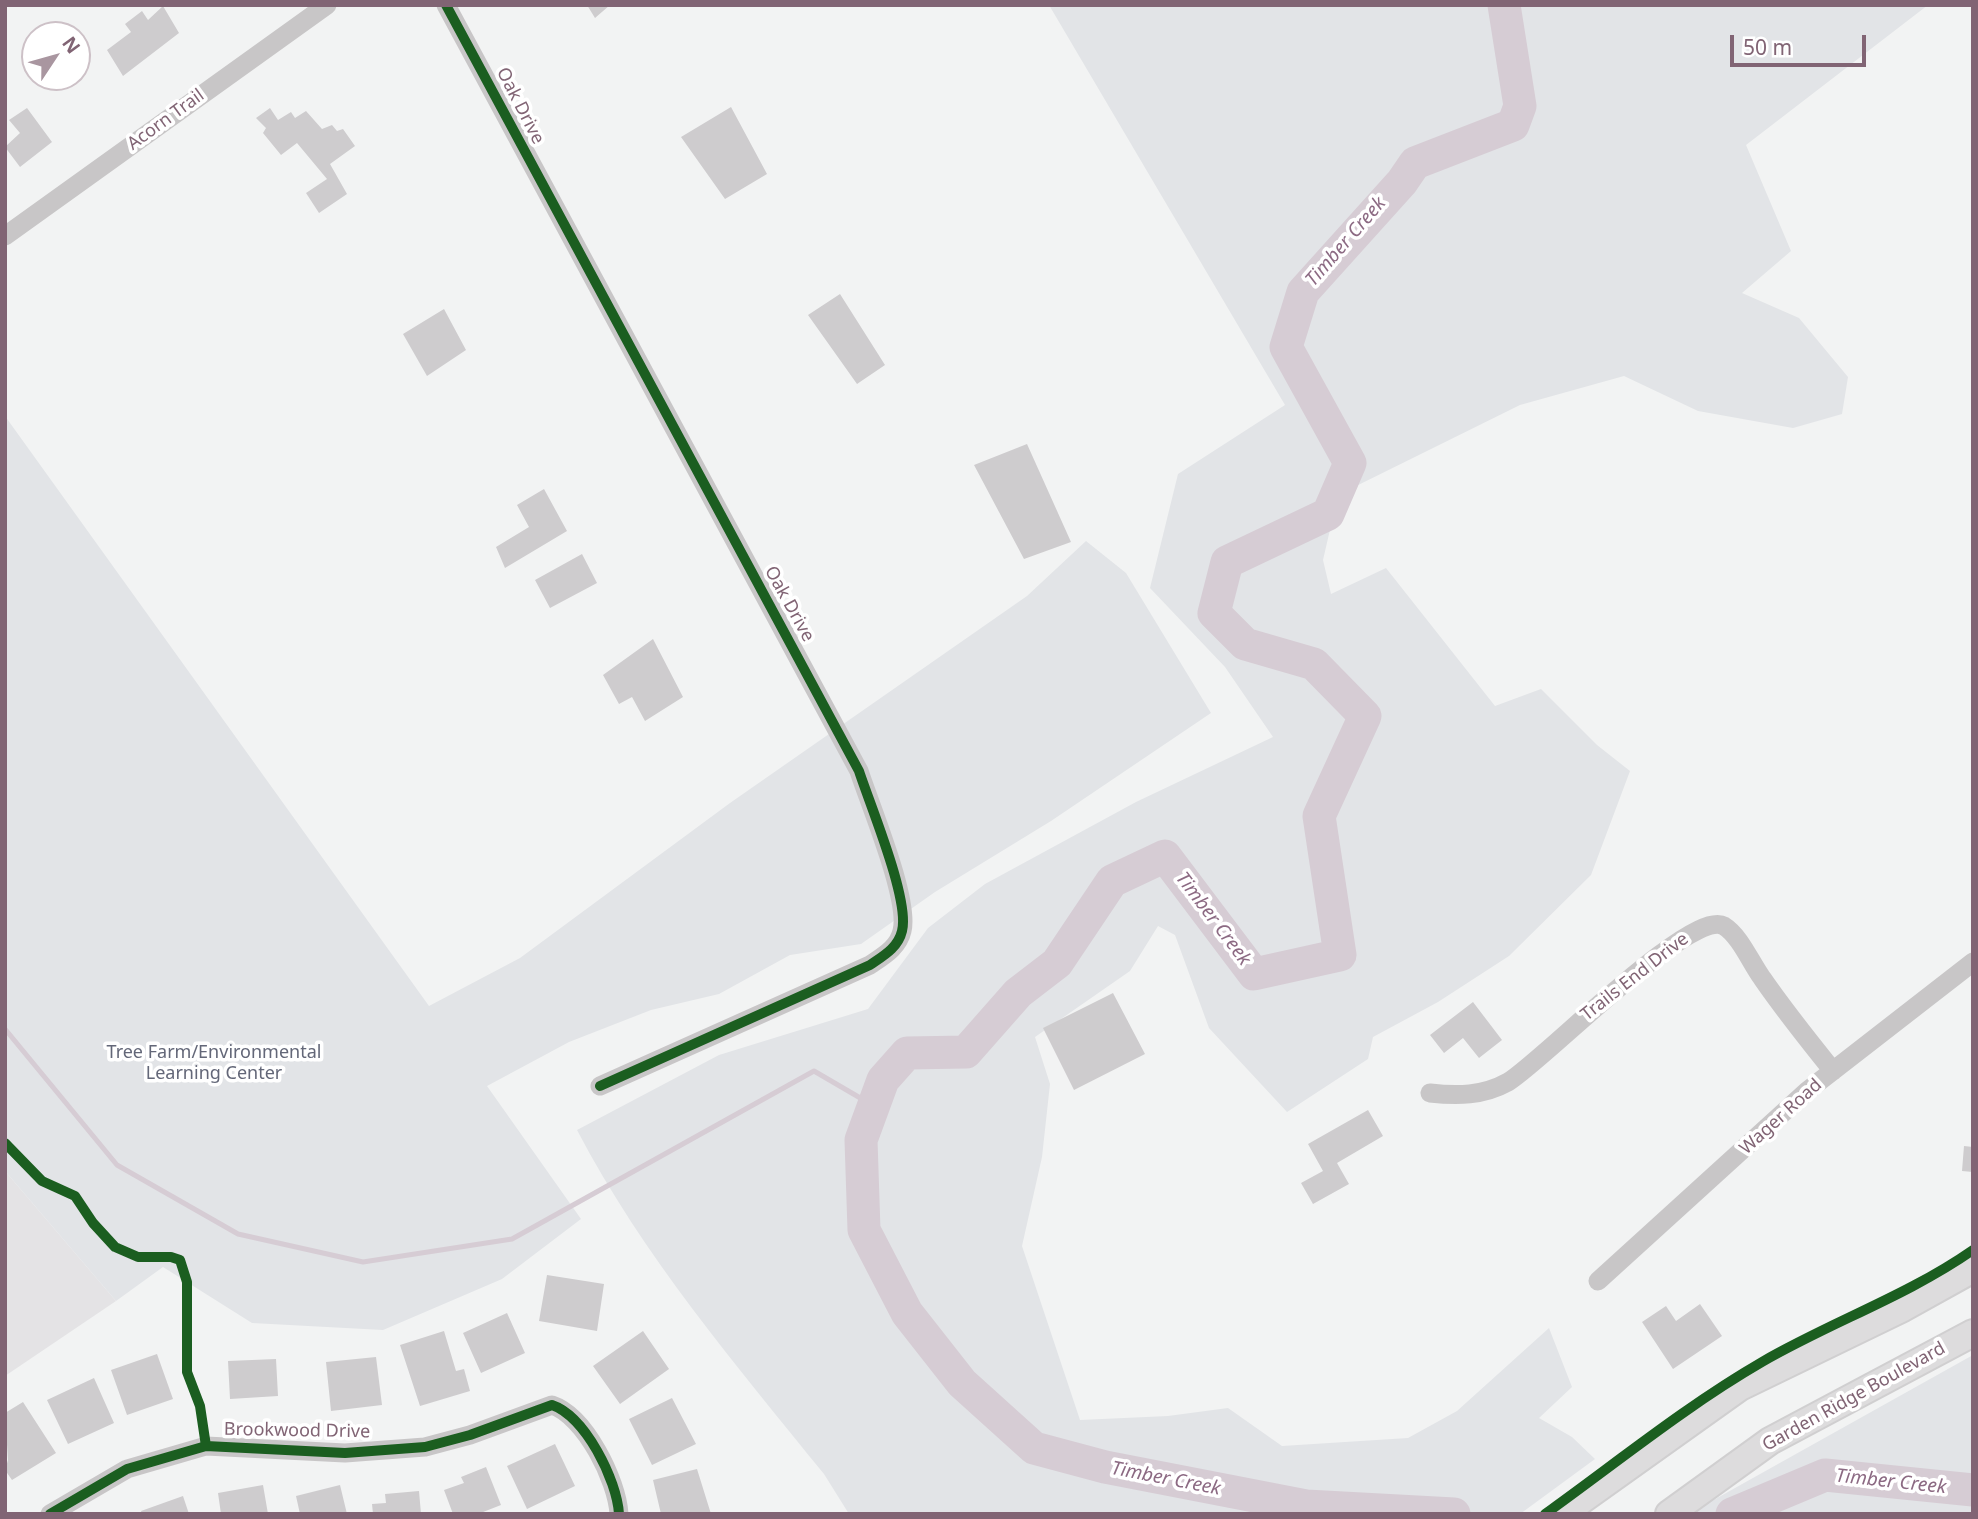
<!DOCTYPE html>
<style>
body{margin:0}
#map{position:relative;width:1978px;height:1519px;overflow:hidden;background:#f2f3f3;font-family:"Noto Sans",sans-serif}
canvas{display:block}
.frame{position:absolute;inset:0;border:7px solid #816474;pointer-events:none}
.north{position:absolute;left:21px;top:21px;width:70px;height:70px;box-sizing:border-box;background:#fff;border:2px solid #cdc1c7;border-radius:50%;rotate:54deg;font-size:19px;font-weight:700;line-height:28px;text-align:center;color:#816474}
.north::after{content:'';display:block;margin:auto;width:24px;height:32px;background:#a996a0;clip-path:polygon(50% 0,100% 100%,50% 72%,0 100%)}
.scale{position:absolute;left:1730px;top:35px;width:136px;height:32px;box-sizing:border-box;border:4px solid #816474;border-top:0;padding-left:9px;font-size:21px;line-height:24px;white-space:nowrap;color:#816474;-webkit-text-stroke:5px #fff;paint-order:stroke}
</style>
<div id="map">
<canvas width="1978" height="1519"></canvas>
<div class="frame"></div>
<div class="north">N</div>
<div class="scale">50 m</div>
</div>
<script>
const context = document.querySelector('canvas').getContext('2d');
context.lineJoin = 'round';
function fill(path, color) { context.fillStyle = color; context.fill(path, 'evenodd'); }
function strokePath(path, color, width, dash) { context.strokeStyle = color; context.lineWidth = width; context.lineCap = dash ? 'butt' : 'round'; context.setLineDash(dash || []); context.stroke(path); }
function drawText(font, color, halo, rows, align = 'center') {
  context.font = font + ' "Noto Sans",sans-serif'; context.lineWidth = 7; context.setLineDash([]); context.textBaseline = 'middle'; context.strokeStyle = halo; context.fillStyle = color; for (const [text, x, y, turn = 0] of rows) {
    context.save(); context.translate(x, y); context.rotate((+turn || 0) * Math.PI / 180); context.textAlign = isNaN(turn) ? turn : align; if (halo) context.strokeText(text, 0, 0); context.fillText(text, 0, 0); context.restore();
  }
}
const built = new Path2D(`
 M5,1171L116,1301L5,1376Z`);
const green = new Path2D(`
 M1049,5H1928L1746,145L1791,251L1742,293L1799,318L1848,377L1842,414L1793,428L1698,411L1624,376L1520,405L1338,495L1323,560L1331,594L1386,568L1495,706L1541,689L1597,745L1630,771L1591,875L1509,956L1438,1002L1373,1037L1368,1059L1287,1112L1209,1028L1175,935L1158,926L1130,971L1035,1037L1050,1084L1042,1157L1022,1246L1080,1420L1168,1416L1228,1408L1282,1446L1408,1438L1457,1411L1549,1328L1572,1387L1539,1418L1572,1437L1595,1459L1520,1514H849L824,1474C735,1364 643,1256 577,1130L719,1055L868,1009L928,928L985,884L1136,802L1273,737L1225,667L1150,588L1178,474L1285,405Z
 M5,416L429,1006L520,958L730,803L1027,596L1086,541L1126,573L1211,713L1051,821L935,892L861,944L790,955L719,994L651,1010L569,1042L487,1086L581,1219L502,1279L383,1330L252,1323L163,1267L116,1301L5,1171Z
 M1973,1355V1514H1693L1710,1502Z`);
const stream = new Path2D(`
 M5,1029L117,1165L238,1234L363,1262L512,1239L814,1071L874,1106`);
const river = new Path2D(`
 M1454,1514L1306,1506L1105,1467L1034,1448L962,1383L907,1313L864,1230L861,1140L883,1080L907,1053L966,1052L1018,993L1057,963L1112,881L1165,856L1254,974L1340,955L1319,816L1365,716L1314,664L1245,644L1214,613L1227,562L1328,514L1350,463L1286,347L1303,292L1402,182L1415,163L1513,125L1520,106L1504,5
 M1732,1514L1825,1475L1973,1490`);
const building = new Path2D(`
 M587,5H610L595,18Z
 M163,6L179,33L123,76L107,50L131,32L125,24L142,11L148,20Z
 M731,107L767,174L725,199L681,137Z
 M27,108L52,142L20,167L5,147L20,133L9,120Z
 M270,108L278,120L291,112L295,118L306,111L322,129L332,125L337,131L343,129L355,146L330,164L347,194L319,213L306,193L327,179L297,143L281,155L263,133L266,128L256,118Z
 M840,294L885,365L857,384L808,315Z
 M444,309L466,350L427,376L403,334Z
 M1027,444L1071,542L1024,559L974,465Z
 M544,489L567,531L505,568L496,547L529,527L517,505Z
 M582,554L597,583L550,608L535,580Z
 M653,639L683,697L645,721L632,697L619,704L603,675Z
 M1113,993L1145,1054L1074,1090L1043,1028Z
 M1473,1002L1502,1040L1479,1058L1463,1038L1444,1053L1430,1035Z
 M1368,1110L1383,1136L1337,1163L1349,1184L1313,1204L1301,1183L1323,1171L1308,1144Z
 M1964,1146L1973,1147V1172L1962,1171Z
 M547,1275L604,1284L597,1331L539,1321Z
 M1700,1304L1722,1336L1673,1369L1642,1322L1666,1306L1676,1321Z
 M507,1313L525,1353L481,1373L463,1333Z
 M444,1331L456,1371L464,1369L470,1391L420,1406L400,1345Z
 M643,1331L669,1369L620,1404L593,1366Z
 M157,1354L173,1399L127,1415L111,1370Z
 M376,1357L382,1405L331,1411L326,1362Z
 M276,1359L278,1396L230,1399L228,1361Z
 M94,1378L114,1423L68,1444L47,1400Z
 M672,1398L696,1444L652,1465L629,1419Z
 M23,1402L56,1453L12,1480L5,1470L8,1460L5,1413Z
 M555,1444L575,1486L527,1509L507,1466Z
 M486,1467L501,1505L478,1514H453L444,1490L464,1483L461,1477Z
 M697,1469L711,1514H661L653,1480Z
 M263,1485L268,1514H221L218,1493Z
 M340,1485L347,1514H300L296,1496Z
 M419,1491L421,1514H373L372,1504L386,1503L385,1494Z
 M183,1496L189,1514H142L141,1511Z`);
const minor = new Path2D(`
 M446,5L859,771C870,805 910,900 902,931C898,948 883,956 870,965L600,1086
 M5,236L327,5
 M1430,1093C1457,1096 1483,1096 1508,1082C1542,1062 1692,907 1724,926C1740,936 1751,963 1762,978C1784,1010 1808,1040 1833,1071
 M1598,1281L1807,1091L1973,962
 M50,1514L127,1469L206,1446L345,1453L425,1447L470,1435L552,1405C585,1416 617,1480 619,1514`);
const major = new Path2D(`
 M1562,1514L1740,1387L1903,1308L1973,1269
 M1669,1514L1770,1441L1973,1333`);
const cycleway = new Path2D(`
 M446,5L859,771C870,805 910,900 902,931C898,948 883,956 870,965L600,1086
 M5,1143L42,1181L75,1196L93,1223L115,1247L138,1257H171L180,1260L187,1282V1372L200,1406L206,1446
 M50,1514L127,1469L206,1446L345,1453L425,1447L470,1435L552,1405C585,1416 617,1480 619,1514
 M1545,1514C1616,1463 1686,1406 1762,1362C1831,1322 1907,1296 1973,1250`);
const streetNames = [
 ["Oak Drive",520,106,63],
 ["Acorn Trail",166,120,-36],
 ["Oak Drive",789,604,61],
 ["Trails End Drive",1635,977,-38],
 ["Wager Road",1781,1117,-42],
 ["Garden Ridge Boulevard",1854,1397,-29],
 ["Brookwood Drive",297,1431,1]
];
const parkNames = [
 ["Tree Farm/Environmental",214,1053],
 ["Learning Center",214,1074]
];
const waterNames = [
 ["Timber Creek",1346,242,-49],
 ["Timber Creek",1213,919,53],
 ["Timber Creek",1166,1479,11],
 ["Timber Creek",1891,1482,6]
];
fill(built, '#e4e3e5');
fill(green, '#e2e4e7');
strokePath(stream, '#d6ccd4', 5);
strokePath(river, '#d6ccd4', 33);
fill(building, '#ceccce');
strokePath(major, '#d0cfd0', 30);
strokePath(minor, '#c8c6c7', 19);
strokePath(major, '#dddcdd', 26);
strokePath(cycleway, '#1b5e20', 10);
drawText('18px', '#816474', '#fff', streetNames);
drawText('18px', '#636778', '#fff', parkNames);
drawText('italic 19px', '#8c6a83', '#fff', waterNames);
</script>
